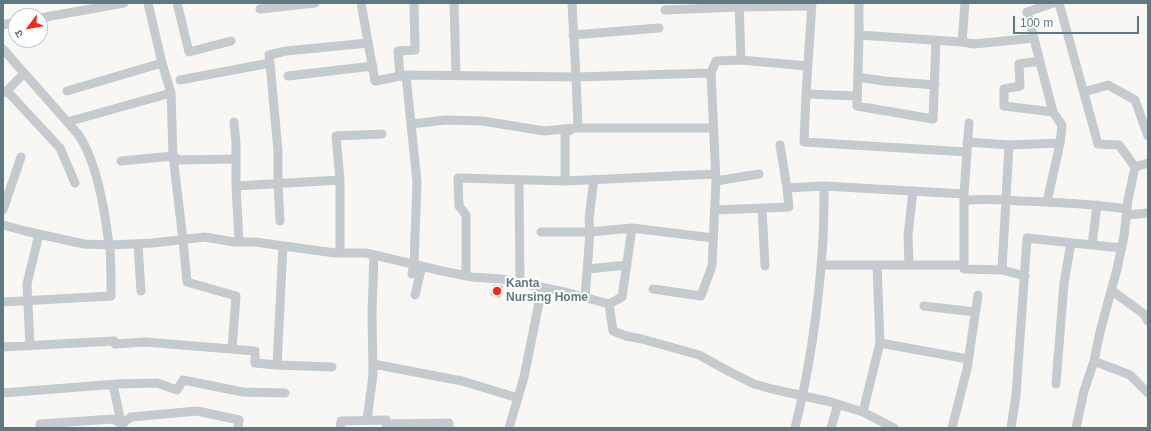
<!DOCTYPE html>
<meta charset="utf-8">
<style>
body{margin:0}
#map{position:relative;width:1151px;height:431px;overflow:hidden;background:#f8f7f4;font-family:Arial,"Noto Sans Devanagari",sans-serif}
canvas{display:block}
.frame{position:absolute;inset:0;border:4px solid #5f7983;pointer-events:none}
.north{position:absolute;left:8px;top:8px;width:40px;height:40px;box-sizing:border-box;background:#fff;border:1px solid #bfc9cd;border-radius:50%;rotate:238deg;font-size:11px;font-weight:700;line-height:16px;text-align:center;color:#5f7983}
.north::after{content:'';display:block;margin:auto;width:14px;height:18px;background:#f62816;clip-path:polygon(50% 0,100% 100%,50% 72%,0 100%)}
.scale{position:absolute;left:1013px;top:16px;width:126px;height:18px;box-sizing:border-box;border:2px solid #5f7983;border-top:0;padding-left:5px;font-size:12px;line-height:14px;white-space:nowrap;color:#5f7983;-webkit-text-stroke:3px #fff;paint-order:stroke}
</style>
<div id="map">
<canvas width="1151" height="431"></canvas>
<div class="frame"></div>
<div class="north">उ</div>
<div class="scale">100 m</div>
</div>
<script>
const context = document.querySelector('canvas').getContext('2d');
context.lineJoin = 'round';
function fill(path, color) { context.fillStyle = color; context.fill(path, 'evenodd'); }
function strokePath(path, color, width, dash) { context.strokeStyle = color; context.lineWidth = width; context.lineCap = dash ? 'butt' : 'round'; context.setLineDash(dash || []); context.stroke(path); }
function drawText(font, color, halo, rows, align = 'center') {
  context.font = font + ' Arial,sans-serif'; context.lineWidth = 4; context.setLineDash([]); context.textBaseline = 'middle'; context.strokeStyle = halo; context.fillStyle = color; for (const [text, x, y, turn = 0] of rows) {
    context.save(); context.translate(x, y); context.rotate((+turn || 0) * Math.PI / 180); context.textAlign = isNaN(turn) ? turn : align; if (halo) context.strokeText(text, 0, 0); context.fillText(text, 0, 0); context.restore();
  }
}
const building = new Path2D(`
 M494,285L503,286L500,298L491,295Z`);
const minor = new Path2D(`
 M148,3L162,63
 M177,3L189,52L231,41
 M361,3L375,81L406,75L417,182L414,264L412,274
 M454,3L456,75
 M572,3L576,77L711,73L716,181L712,266L701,296L653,289
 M739,3L741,60
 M1059,3L1098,144L1119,145L1135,167
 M260,9L315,3
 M665,10L739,7L811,6
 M40,18L124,3
 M3,25L16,22
 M573,35L659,28
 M859,35V3
 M936,40L933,119L857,106L859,35L962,42L965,3
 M962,42L974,44L1034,38
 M3,49L77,133C94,155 103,202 107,229C107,235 109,241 110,247C111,263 111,280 111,296L3,302
 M1040,61L1019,64L1020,86L1004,89V106L1053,112L1027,12L1053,3
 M270,63L278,151V184L280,221
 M711,73L716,61L741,60L807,66
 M406,75L576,77L578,126L565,133V181L458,178L459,206L466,215V275
 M288,76L373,66
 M400,76L398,51L415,50L414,3
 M858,77L884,81L935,85
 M180,80L270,63L269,55L286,51L368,43
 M7,91L60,148L75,183
 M67,91L162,63L171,93
 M1084,92L1108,85L1135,100L1148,136
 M3,93L7,91L24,73
 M806,94L812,3
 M857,96L806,94L804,142L967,152
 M67,122L171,93L173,156L179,160L235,159
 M234,122L236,143V186
 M411,124L446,120L483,121L544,131L574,128H713
 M967,142L1009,145L1060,143
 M780,145L787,188
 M121,161L173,156L183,240L187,282L236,296L232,349
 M340,180L336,136L382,134
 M565,181L715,174
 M716,181L759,174
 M519,185L520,283
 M964,201C982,198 1002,200 1020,201C1056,202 1092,204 1127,209
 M1047,202L1060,143L1062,125L1053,112
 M1097,205L1092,245L1122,248
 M762,208L765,266
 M3,210L21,157
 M715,210L789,207L787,188L824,186
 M1127,215L1148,213
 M3,225L25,231L84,244L110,245L153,243L205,237L234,242H255L335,253H366L442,271L472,277L501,279L565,292L609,304L613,331L626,336L642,339L699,355L730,372L754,384L772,389L831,402L863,412L894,428
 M541,232H590L632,228
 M239,242L236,186L340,180V253
 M138,244L141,291
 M283,246L277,365L332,367
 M821,265H964V194
 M909,265L908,235L913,191
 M588,269L627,265
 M964,269L1002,270L1025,276
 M1002,270L1009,145
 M1111,290L1144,314L1148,321
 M415,295L422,266
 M585,298L590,232L589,218L594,179
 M609,304L622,297L632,228L713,238
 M924,306L975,312
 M880,343L968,359
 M30,346L27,284L39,234
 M3,347L114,341L115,344L145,342L255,351V363L277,365
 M1094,361L1130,375L1148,393
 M373,364L462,381L518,398
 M1056,384L1064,283L1071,243
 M113,385L122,427
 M3,393L117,384L157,383L177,390L183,380L243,392L285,393
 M863,412L880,343L877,265
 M367,420L373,375L372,312L374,255
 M386,424L449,423V428
 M40,428V424L113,419L122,424L131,417L197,411L239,420L238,428
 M340,428L341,421L386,420L387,427
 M509,428L524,377L542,288
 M795,428C809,371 818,312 822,253C824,231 824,208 824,186L964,194L969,123
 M831,428L838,404
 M952,428L967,369L978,295
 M1011,428L1016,395L1027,238L1092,245
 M1076,428L1084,391L1094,361L1100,332L1117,269L1124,236L1128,200L1135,167L1148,163`);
const markers = [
 [497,291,5,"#f62816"]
];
const poiNames = [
 ["Kanta",506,284],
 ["Nursing Home",506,298]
];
fill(building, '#a8b5ba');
strokePath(building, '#d9d9d7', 1);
strokePath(minor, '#c4cacd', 9);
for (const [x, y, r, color] of markers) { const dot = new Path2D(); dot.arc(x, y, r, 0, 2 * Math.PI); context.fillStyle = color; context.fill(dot); strokePath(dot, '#fff', 1.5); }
drawText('bold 12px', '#5f7983', '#fff', poiNames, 'left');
</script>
